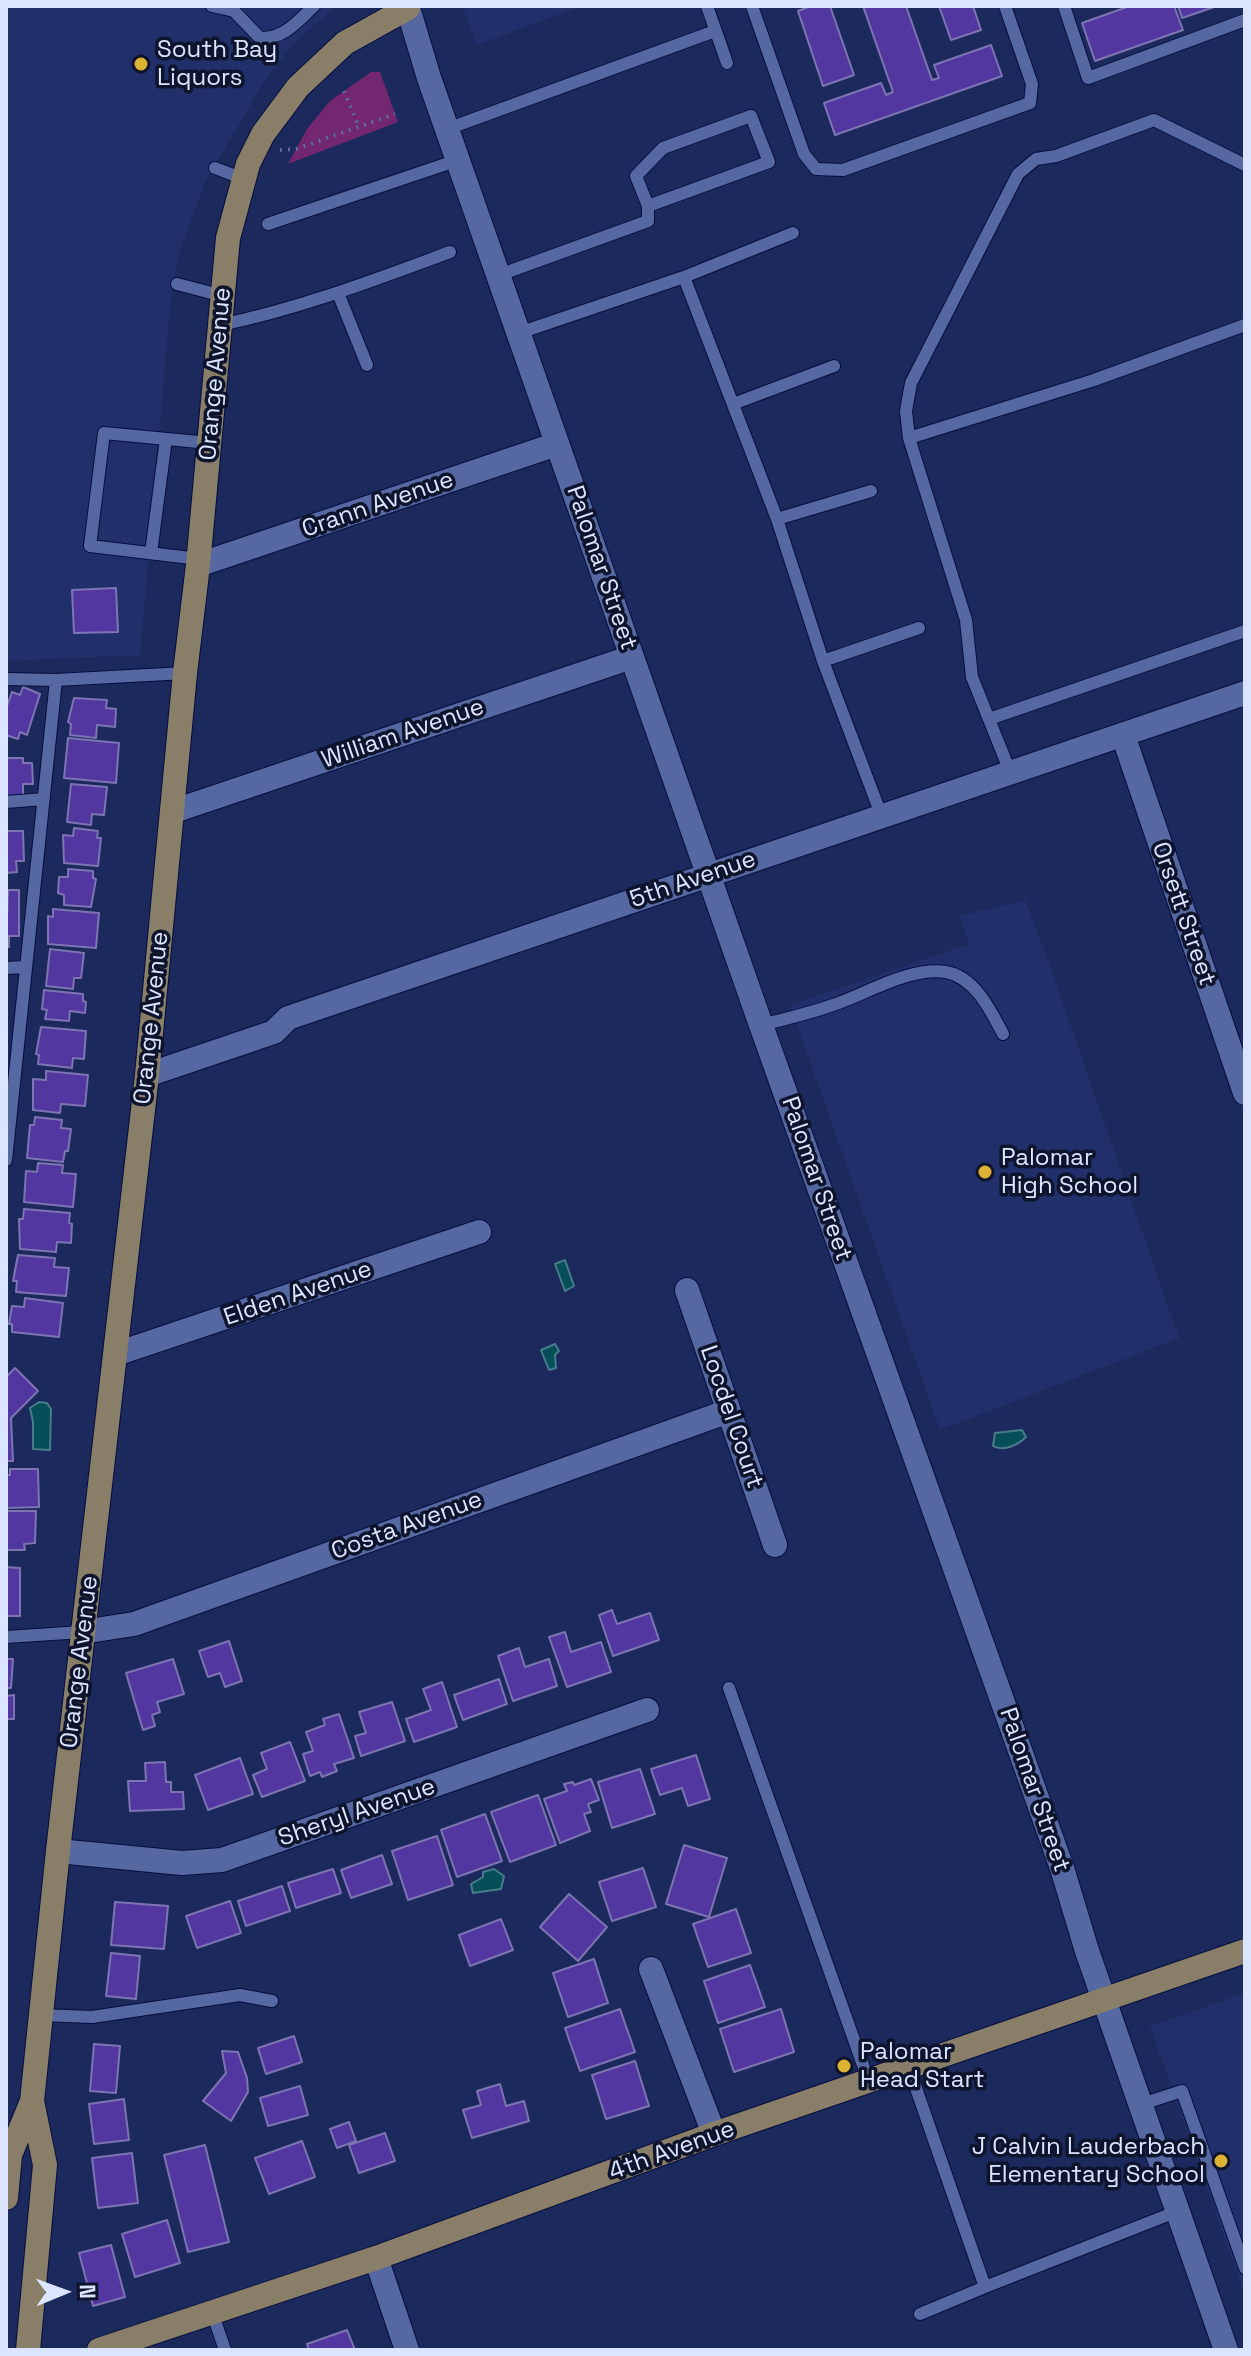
<!DOCTYPE html>
<style>
body{margin:0}
#map{position:relative;width:1251px;height:2356px;overflow:hidden;background:#1c295c;font-family:"Space Grotesk",sans-serif}
canvas{display:block}
.frame{position:absolute;inset:0;border:8px solid #dbe5ff;pointer-events:none}
.north{position:absolute;left:24px;top:2252px;width:80px;height:80px;-webkit-text-stroke:6px #0e142b;paint-order:stroke;rotate:89deg;font-size:22px;font-weight:700;line-height:32px;text-align:center;color:#dbe5ff}
.north::after{content:'';display:block;margin:auto;width:28px;height:36px;background:#dbe5ff;clip-path:polygon(50% 0,100% 100%,50% 72%,0 100%)}
</style>
<div id="map">
<canvas width="1251" height="2356"></canvas>
<div class="frame"></div>
<div class="north">N</div>
</div>
<script>
const context = document.querySelector('canvas').getContext('2d');
context.lineJoin = 'round';
function fill(path, color) { context.fillStyle = color; context.fill(path, 'evenodd'); }
function strokePath(path, color, width, dash) { context.strokeStyle = color; context.lineWidth = width; context.lineCap = dash ? 'butt' : 'round'; context.setLineDash(dash || []); context.stroke(path); }
function drawText(font, color, halo, rows, align = 'center') {
  context.font = font + ' "Space Grotesk",sans-serif'; context.lineWidth = 7; context.setLineDash([]); context.textBaseline = 'middle'; context.strokeStyle = halo; context.fillStyle = color; for (const [text, x, y, turn = 0] of rows) {
    context.save(); context.translate(x, y); context.rotate((+turn || 0) * Math.PI / 180); context.textAlign = isNaN(turn) ? turn : align; if (halo) context.strokeText(text, 0, 0); context.fillText(text, 0, 0); context.restore();
  }
}
const built = new Path2D(`
 M6,6H336L296,41L269,74L206,180L179,253L170,307L140,655L6,661Z
 M462,6H581L477,45Z
 M1025,900L1048,960L1179,1338L940,1430L790,1005L969,944L959,916Z
 M1245,1993V2296L1150,2026Z`);
const green = new Path2D(`
 M371,72H380L398,122L288,164L307,129L330,101Z`);
const water = new Path2D(`
 M565,1260L574,1286L565,1291L555,1264Z
 M555,1344L559,1351L555,1355L556,1368L549,1370L541,1350Z
 M39,1402L47,1403L51,1409L50,1450L33,1449V1422L30,1408Z
 M1022,1430L1026,1437C1018,1445 1003,1452 993,1446L995,1433Z
 M494,1869L504,1876L501,1889L473,1893L471,1884L483,1877V1872Z`);
const building = new Path2D(`
 M811,6H830L854,75L823,86L798,11Z
 M863,6H906L932,80L939,78L934,65L991,45L1002,76L835,135L824,103L881,83L886,95L893,92Z
 M939,6H973L981,30L951,40Z
 M1130,6H1174L1183,30L1095,61L1082,23Z
 M1178,6H1217L1182,18Z
 M116,588L118,632L74,633L72,590Z
 M23,687L40,694L27,735L20,732L18,739L6,735V709L12,692L20,695Z
 M74,698L107,700L106,708L116,709L115,727L97,725L96,738L70,735L71,724L68,722Z
 M68,738L119,743L116,783L64,778Z
 M6,758H23V763H32L33,784H23V796H6Z
 M71,784L107,787L104,815L92,814L91,825L67,822Z
 M74,828L98,831L97,838H101L98,866L64,863L63,835L73,836Z
 M6,831H23L24,861H16L17,872L6,873Z
 M68,869L93,871V878L96,879L91,907L64,905V895L58,893L59,877H68Z
 M8,890H19V936H9V947H6Z
 M53,909L99,913L96,948L48,944V916L53,917Z
 M50,949L84,953L81,978H74L73,989L46,986Z
 M44,990L83,994V1001L86,1002L85,1013L70,1011L69,1021L45,1019L47,1010L42,1009Z
 M41,1027L86,1031L84,1059L73,1058L72,1068L38,1064L39,1055L36,1054Z
 M46,1071L88,1075L85,1106L61,1104L60,1113L33,1110V1079L46,1080Z
 M35,1117L62,1120L61,1128L71,1129L68,1151H65L63,1162L27,1158L30,1125H34Z
 M38,1163L63,1165L62,1173L76,1174L73,1207L24,1202L26,1171L37,1172Z
 M24,1209L70,1213L69,1223L72,1224L71,1243L57,1242L56,1252L20,1249L19,1219H23Z
 M18,1255L55,1258L54,1267L69,1268L66,1296L16,1292L17,1281H13Z
 M25,1298L63,1303L59,1337L12,1332V1324H9L12,1306L24,1307Z
 M15,1368L38,1391L11,1418L13,1461H6V1377Z
 M10,1469H38L39,1507L6,1508V1475H10Z
 M6,1511H36L35,1543L24,1544L25,1550H6Z
 M6,1567L20,1568V1616H6Z
 M612,1610L617,1624L650,1613L659,1640L613,1656L599,1615Z
 M565,1632L571,1652L601,1642L611,1672L567,1687L549,1637Z
 M229,1641L242,1681L225,1687L220,1673L208,1677L199,1651Z
 M519,1648L525,1667L549,1659L557,1686L513,1701L498,1656Z
 M6,1659H13L11,1688H6Z
 M173,1659L184,1694L157,1702L160,1712L152,1715L155,1726L143,1730L126,1673Z
 M499,1679L507,1704L463,1720L454,1695Z
 M442,1682L457,1727L414,1742L406,1719L431,1710L423,1689Z
 M14,1695V1719H7L6,1728V1696Z
 M392,1702L405,1741L361,1756L355,1736L366,1733L359,1712Z
 M339,1714L354,1758L334,1764L337,1771L322,1777L320,1772L310,1776L303,1754L313,1751L306,1732L325,1725L323,1719Z
 M290,1742L305,1781L262,1797L253,1775L267,1769L261,1753Z
 M696,1755L710,1799L688,1806L682,1788L660,1795L651,1769Z
 M240,1758L253,1794L208,1810L195,1775Z
 M165,1762L166,1782H171V1792H183L184,1809L130,1811L128,1781H146L145,1763Z
 M640,1769L655,1814L612,1828L598,1782Z
 M591,1779L599,1800L588,1804L591,1812L584,1814L590,1831L560,1843L544,1799L567,1791L564,1784L573,1782L574,1785Z
 M538,1795L556,1845L510,1862L491,1812Z
 M485,1814L502,1861L457,1877L441,1830Z
 M437,1836L453,1885L408,1900L392,1851Z
 M684,1845L727,1858L709,1917L666,1904Z
 M382,1855L392,1884L351,1898L341,1870Z
 M643,1868L656,1907L612,1921L599,1882Z
 M333,1869L341,1893L296,1908L288,1883Z
 M282,1886L290,1911L246,1926L238,1901Z
 M569,1894L607,1927L578,1961L540,1927Z
 M230,1901L241,1933L197,1948L186,1916Z
 M115,1902L168,1906L164,1949L111,1945Z
 M736,1909L751,1953L708,1967L693,1924Z
 M501,1919L513,1950L470,1966L459,1935Z
 M111,1953L140,1956L136,1999L106,1996Z
 M594,1959L608,2003L568,2017L553,1973Z
 M750,1965L765,2007L718,2023L704,1981Z
 M620,2009L635,2052L580,2071L565,2028Z
 M781,2009L794,2052L734,2072L720,2029Z
 M294,2036L302,2062L266,2074L258,2048Z
 M94,2044L120,2046L116,2093L90,2091Z
 M222,2051L238,2052L247,2078L248,2092L231,2121L203,2101L226,2073Z
 M635,2061L649,2106L606,2119L592,2075Z
 M500,2084L506,2106L524,2101L529,2121L472,2138L463,2110L481,2105L477,2091Z
 M300,2086L308,2115L268,2126L260,2098Z
 M124,2099L129,2140L94,2144L89,2104Z
 M349,2122L356,2141L337,2148L330,2129Z
 M385,2133L395,2161L359,2173L349,2145Z
 M302,2141L315,2177L269,2194L255,2158Z
 M205,2145L229,2242L188,2252L164,2155Z
 M132,2153L138,2203L98,2208L92,2158Z
 M167,2220L180,2263L135,2277L122,2234Z
 M111,2245L125,2297L93,2306L79,2253Z
 M347,2330L355,2350H309L307,2344Z`);
const path = new Path2D(`
 M344,91L359,127
 M280,150L296,149L395,114`);
const lane = new Path2D(`
 M212,6L234,11L260,38C284,39 297,22 314,6
 M707,6L727,63
 M752,6L804,154L816,169L843,170L1030,103L1032,84L1005,6
 M1064,6L1088,78L1245,20
 M447,129L715,31
 M215,168L244,179
 M268,224L458,160
 M499,275L648,221V206L636,176L663,148L751,116L769,162L648,206
 M684,277L793,233
 M177,284L223,296
 M338,293L367,365
 M220,325C299,309 374,280 450,252
 M519,333L684,277L777,519L823,661L882,817
 M733,404L834,366
 M909,438L1094,380L1245,325
 M777,519L871,491
 M151,553L166,439
 M199,559L90,546L104,433L209,443
 M823,661L919,628
 M6,679L56,680L185,673
 M989,719L1245,631
 M1011,774L972,677L966,620L909,438L906,411L911,383L1018,174L1036,159L1056,156L1154,120L1245,165
 M6,802L44,799
 M6,968L25,967
 M761,1025C786,1019 810,1013 833,1005C866,994 911,966 946,972C975,977 991,1011 1003,1034
 M6,1160L56,680
 M6,1637L82,1632
 M729,1688L869,2082
 M41,2015L92,2017L240,1995L272,2001
 M909,2068L985,2287L1178,2211
 M1142,2104L1182,2091L1245,2268
 M212,2312L225,2350
 M920,2314L985,2287`);
const street = new Path2D(`
 M198,565L557,444
 M1123,735L1245,1093
 M174,811L632,657
 M687,1290L775,1545
 M116,1354L479,1232
 M82,1632L134,1624L729,1411
 M58,1851L182,1863L222,1860L647,1710
 M651,1969L714,2134
 M376,2258L407,2350`);
const secondary = new Path2D(`
 M408,8L429,78L761,1025L1062,1868L1087,1951L1226,2350
 M147,1075L274,1032L288,1018L1245,693`);
const primary = new Path2D(`
 M6,2198L10,2155L32,2101L58,1851L147,1075L185,673L198,565L228,238L248,164L263,134L298,87L345,43L408,8
 M28,2350L45,2165L32,2101
 M99,2350L376,2258L714,2134L1245,1951`);
const markers = [
 [141,64,8,"#dcb233"],
 [985,1172,8,"#dcb233"],
 [844,2066,8,"#dcb233"],
 [1221,2161,8,"#dcb233"]
];
const poiNames = [
 ["South Bay",157,50],
 ["Liquors",157,78],
 ["Palomar",1001,1158],
 ["High School",1001,1186],
 ["Palomar",860,2052],
 ["Head Start",860,2080],
 ["J Calvin Lauderbach",1205,2147,"right"],
 ["Elementary School",1205,2175,"right"]
];
const streetNames = [
 ["Orange Avenue",216,374,-85],
 ["Crann Avenue",378,505,-19],
 ["Palomar Street",601,568,71],
 ["William Avenue",403,734,-19],
 ["5th Avenue",693,880,-19],
 ["Orsett Street",1183,914,71],
 ["Orange Avenue",152,1018,-84],
 ["Palomar Street",816,1179,71],
 ["Elden Avenue",298,1294,-19],
 ["Locdel Court",731,1417,71],
 ["Costa Avenue",407,1526,-20],
 ["Orange Avenue",80,1662,-83],
 ["Palomar Street",1034,1790,71],
 ["Sheryl Avenue",357,1813,-19],
 ["4th Avenue",672,2151,-20]
];
fill(built, '#21306a');
fill(green, '#732770');
fill(water, '#074f58');
strokePath(water, '#477c8a', 2);
fill(building, '#5237a1');
strokePath(building, '#7d74b2', 2);
strokePath(lane, '#070e3f', 14);
strokePath(street, '#070e3f', 26);
strokePath(secondary, '#070e3f', 26);
strokePath(primary, '#070e3f', 26);
strokePath(path, '#5f6b95', 4, [2, 6]);
strokePath(lane, '#5568a1', 12);
strokePath(street, '#5568a1', 24);
strokePath(secondary, '#5568a1', 24);
strokePath(primary, '#897f68', 24);
for (const [x, y, r, color] of markers) { const dot = new Path2D(); dot.arc(x, y, r, 0, 2 * Math.PI); context.fillStyle = color; context.fill(dot); strokePath(dot, '#0e142b', 3); }
drawText('24px', '#dbe5ff', '#0e142b', poiNames, 'left');
drawText('24px', '#dbe5ff', '#0e142b', streetNames);
</script>
